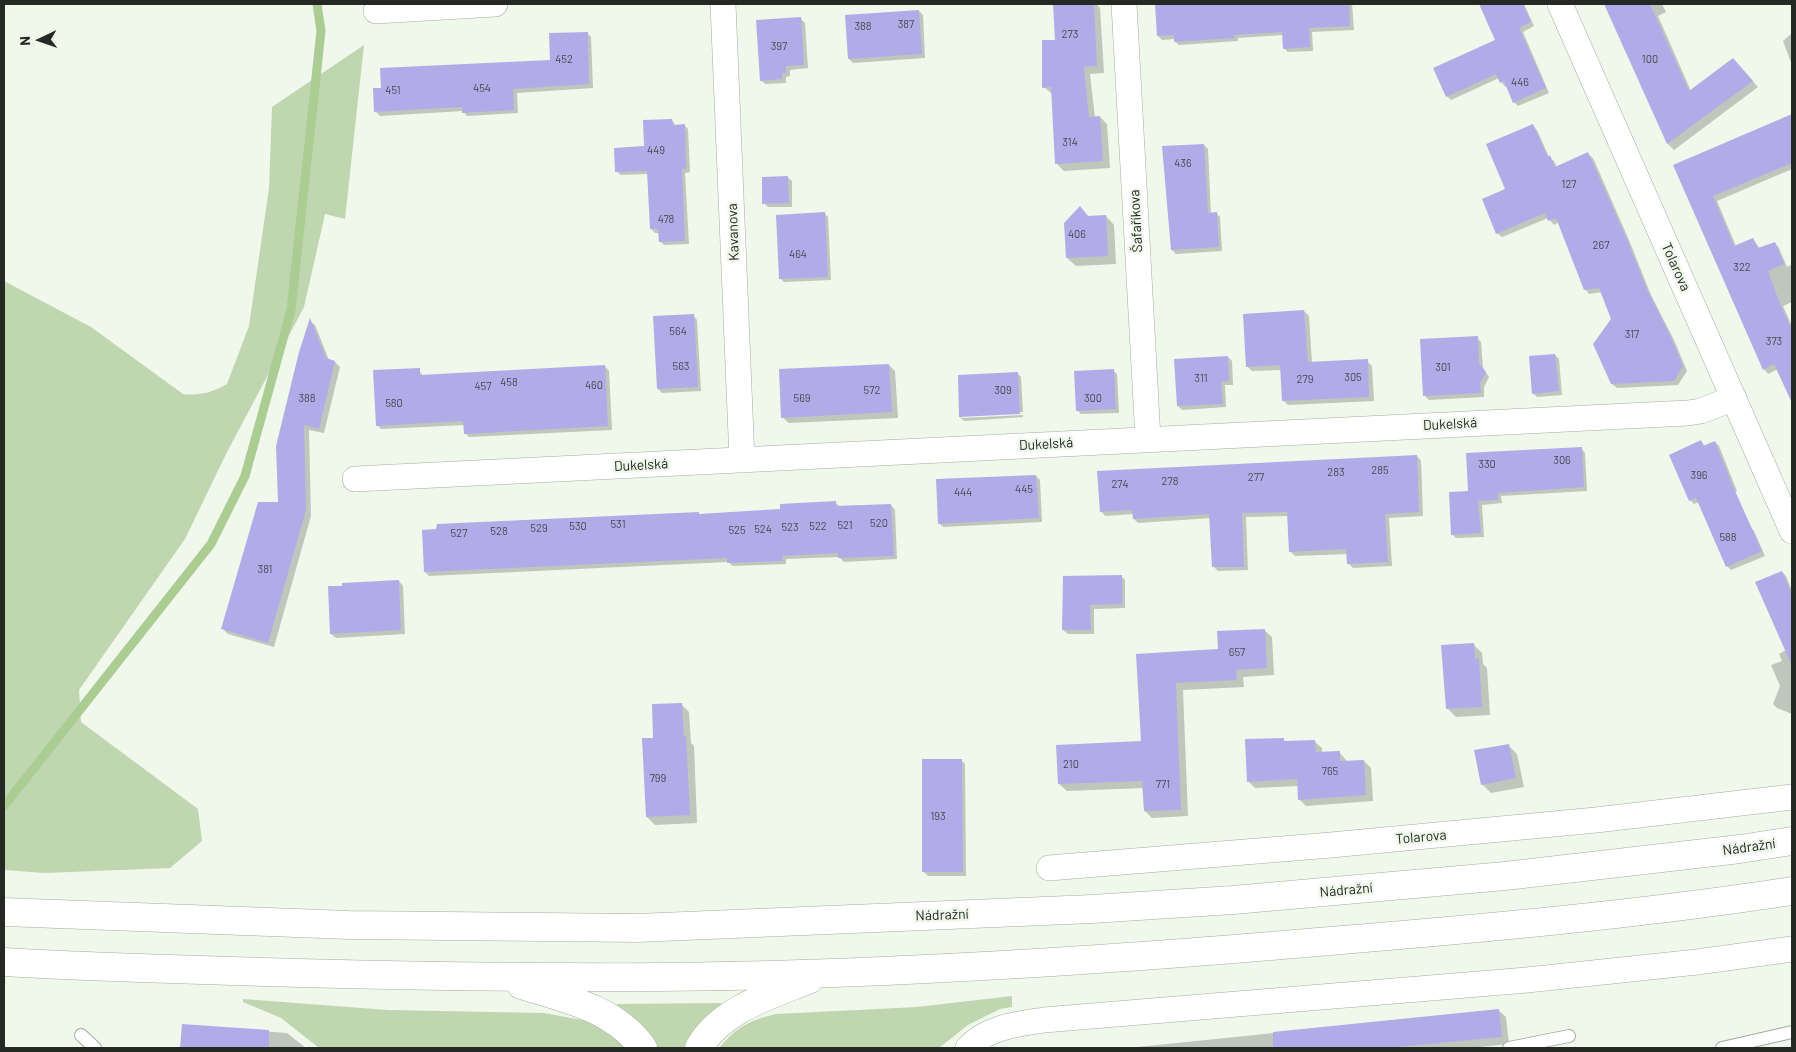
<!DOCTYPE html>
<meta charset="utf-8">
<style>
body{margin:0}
#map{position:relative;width:1796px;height:1052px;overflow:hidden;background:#eff8ea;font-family:Barlow,sans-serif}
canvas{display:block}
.frame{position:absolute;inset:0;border:5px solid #252823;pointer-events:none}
.north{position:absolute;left:15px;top:15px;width:50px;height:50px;-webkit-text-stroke:4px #eff8ea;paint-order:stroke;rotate:267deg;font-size:14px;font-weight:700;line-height:20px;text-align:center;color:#252823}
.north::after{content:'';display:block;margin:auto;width:18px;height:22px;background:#252823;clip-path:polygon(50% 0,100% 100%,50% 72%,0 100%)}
</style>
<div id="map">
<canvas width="1796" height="1052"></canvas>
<div class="frame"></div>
<div class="north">N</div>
</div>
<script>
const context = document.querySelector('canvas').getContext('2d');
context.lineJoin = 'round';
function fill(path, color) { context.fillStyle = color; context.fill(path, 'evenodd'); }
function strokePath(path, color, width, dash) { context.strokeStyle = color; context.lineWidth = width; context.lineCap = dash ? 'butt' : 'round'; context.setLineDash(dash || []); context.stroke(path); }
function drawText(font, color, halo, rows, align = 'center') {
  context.font = font + ' Barlow,sans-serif'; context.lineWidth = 5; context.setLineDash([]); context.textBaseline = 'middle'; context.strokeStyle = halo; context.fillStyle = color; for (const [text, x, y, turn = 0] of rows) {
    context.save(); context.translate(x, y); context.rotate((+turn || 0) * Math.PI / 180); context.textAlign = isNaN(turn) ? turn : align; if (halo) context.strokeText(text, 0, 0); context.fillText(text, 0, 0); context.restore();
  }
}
const green = new Path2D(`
 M364,45L345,219L325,214L304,307L226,454L185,539L79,690L81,722L198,809L202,841L170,868L45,873L4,870V281L91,327L183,394C200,396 213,392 227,384L249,326L269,188L272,107Z
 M1012,996V1007L1000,1009L968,1025L939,1048H719C738,1026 748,1021 776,1014L917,1007Z
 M243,999L388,1010L544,1013L587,1021L619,1037L628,1048H319L281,1018L243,1002Z
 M721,1003L722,1005L688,1048H657L650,1037L616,1004Z`);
const shadow = new Path2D(`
 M1054,4H1096L1100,8L1104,73L1090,74L1095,118L1100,117L1107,124L1110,168L1064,171L1057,164L1052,94L1044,87L1057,41Z
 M1156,4H1352L1354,30L1312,32L1313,51L1288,52L1284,48L1283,35L1238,38V41L1179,45L1175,41V39L1162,40L1158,36Z
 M1480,4H1524L1534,26L1523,32L1549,93L1518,106L1514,102L1507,85L1505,87L1499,78L1451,100L1447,96L1497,40Z
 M1605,4H1662L1666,12L1658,16L1691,91L1739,66L1758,87L1674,150L1668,144Z
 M919,11L923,15L925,58L853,63L849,59Z
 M801,19L805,23L808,68L790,70V76L786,77V83L765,84L761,80Z
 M587,33L591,37L593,88L517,93L518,113L467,116L463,111L380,116L376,112L552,61Z
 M1792,33V65L1783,41Z
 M1792,116V169L1717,201L1736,246L1753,239L1760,249L1775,243L1779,248L1787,267L1792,264V302L1783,306L1792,326V400L1778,369L1768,374L1764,369L1675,166Z
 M672,120L676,126L684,125L688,129L690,172L685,173L689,244L664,245L660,241V233H655L651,229L648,174L621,175L616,171L646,147Z
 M1532,125L1537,130L1549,157L1554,161L1557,167L1588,154L1593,158L1629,240L1651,295L1674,340L1687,371L1678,385L1617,388L1612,384L1613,319L1602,292L1589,294L1585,289L1559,222L1554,225L1548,218L1502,237L1497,233L1507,190Z
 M1204,145L1208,149L1211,214L1216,213L1220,217L1222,251L1176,254L1172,250Z
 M787,177L792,181V207H768L764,203Z
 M1080,208L1089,217L1106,216L1114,225L1116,264L1076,266L1067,258Z
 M824,213L828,217L831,280L784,282L780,278Z
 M1304,311L1309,316L1312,363L1367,361L1372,366L1374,401L1288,405L1283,400L1282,370L1252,371L1247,366Z
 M693,315L697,320L701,391L662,393L658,389Z
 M310,321L315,325L329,360L335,362L340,367L324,433L309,430L311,516L274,647L228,634L223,629L279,503Z
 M1477,338L1481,342L1483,368L1489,377L1484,387V397L1429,400L1425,396L1422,340Z
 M1555,355L1559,359L1562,395L1537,397L1533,393Z
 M1228,357L1232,361L1233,385H1225L1226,407L1182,410L1178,406Z
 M889,365L895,371L898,418L789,423L782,417Z
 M605,366L609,371L612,430L469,437L465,433V425L381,429L377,425L419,370L423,376Z
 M1113,370L1117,374L1119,413L1081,414L1077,410Z
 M1017,373L1021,377L1023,412L962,416V418L1023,415V417L964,421L960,417Z
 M1701,441L1705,446L1715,442L1719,446L1737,491L1703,506L1699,502L1694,504L1690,500Z
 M1581,448L1585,453L1587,491L1501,496L1502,503L1482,505L1484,537L1456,538L1452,534L1469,493Z
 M1417,456L1421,461L1423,516L1389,518L1392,566L1353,568L1348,563V554L1295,556L1291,552L1289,516L1246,517L1248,570L1218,571L1213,566L1211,518L1138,523L1134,519V514L1105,516L1101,511Z
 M1036,476L1040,480L1042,522L943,527L939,523Z
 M835,502L839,506L891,505L895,510L897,559L844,562L839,557L786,559V564L733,566L728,562L429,576L425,572L698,513L700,515L781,510Z
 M1750,526L1754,531L1765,556L1731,570L1727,566Z
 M1782,572L1786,576L1792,591V714L1777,708L1773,704L1780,686L1771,665L1782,661L1779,654L1786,650Z
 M1121,576L1125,580V608L1094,609V634H1068L1063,630L1064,577Z
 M399,581L403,586L405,634L336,638L331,634L329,588Z
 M1264,630L1272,637L1274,675L1243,677L1244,687L1183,690L1188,816L1152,818L1145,811L1144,788L1067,791L1059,784L1142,742L1138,655L1219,650Z
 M1473,644L1482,653L1483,664L1487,668L1490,715L1456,717L1447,708Z
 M681,704L689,712L691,743L694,746L697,823L655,825L647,817L654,739Z
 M1283,739L1287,743L1314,741L1322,748V753L1339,752L1346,760V762L1364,761L1371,768L1373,801L1306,806L1299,799V786L1255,788L1248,781Z
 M1508,745L1517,754L1524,787L1491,793L1482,784Z
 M961,760L965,764L966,876H928L924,872Z
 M1498,1010L1506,1017L1509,1044L1471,1048H1128Z
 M183,1025L287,1033L306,1048H182Z`);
const stream = new Path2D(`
 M4,806L211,544L245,476L291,310L321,31L317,4`);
const building = new Path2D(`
 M1053,4H1094L1097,66L1084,67L1089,117L1100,116L1103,161L1055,164L1051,87L1042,88V40H1055Z
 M1155,4H1349L1350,26L1309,28L1310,47L1283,49L1282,32L1234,35L1235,38L1174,42V35L1157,36Z
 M1479,4H1523L1531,22L1519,28L1546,88L1513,103L1504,81L1500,83L1496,74L1446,97L1433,68L1495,40Z
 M1604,4H1650L1689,91L1733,58L1753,81L1667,144Z
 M919,10L922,54L848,59L845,15Z
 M801,17L804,65L786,66V73H782V79L760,81L756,20Z
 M588,32L589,84L513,89L514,110L462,113V107L374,112L373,88H381L380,68L550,60L549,33Z
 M1792,114V163L1713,196L1734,246L1753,238L1758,248L1775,242L1784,264L1768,271L1780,304L1792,330V403L1774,364L1763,370L1673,165Z
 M672,119L673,125L685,124L686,169H682L685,241L659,242L658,229H650L647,171L615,172L614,148L644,146L643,120Z
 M1533,124L1548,157L1550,155L1555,167L1588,152L1625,235L1647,289L1670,335L1683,366L1674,381L1611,384L1593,344L1611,319L1599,288L1584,290L1556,218L1548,221L1545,213L1496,234L1482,199L1505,189L1486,144Z
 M1204,144L1208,213L1217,212L1219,247L1171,250L1162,146Z
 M788,176L789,203L762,204V177Z
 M1080,206L1088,216L1106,215L1108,256L1066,258L1064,223Z
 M825,212L828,277L779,279L776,215Z
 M1304,310L1308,362L1368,359L1369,397L1282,401L1280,365L1246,367L1243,314Z
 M694,314L698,387L657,389L653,316Z
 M310,318L326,358L335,361L319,429L304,425L306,510L268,643L221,629L258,502H278L276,446L299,352Z
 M1478,336L1479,363L1486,372L1480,383L1481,393L1423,396L1420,339Z
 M1555,354L1559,391L1532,394L1529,356Z
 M1228,356L1229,381L1221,382L1223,404L1177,406L1174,359Z
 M889,364L892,412L781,418L779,369Z
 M605,365L608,426L464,434L463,421L376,426L373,370L420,368V375Z
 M1114,369L1116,409L1076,411L1074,371Z
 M1018,372L1020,414L959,417L958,375Z
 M1701,440L1703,446L1715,441L1731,482L1762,551L1726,567L1696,498L1689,501L1669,455Z
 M1582,447L1584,487L1498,493V500L1478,501L1481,533L1451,535L1449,492L1468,491L1466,453Z
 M1417,455L1419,512L1385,514L1388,562L1347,564L1346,549L1289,552L1287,512L1242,513L1244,567H1212L1209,514L1133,519L1132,510L1100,512L1097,471Z
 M1036,475L1039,518L938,524L936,479Z
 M836,501V506L891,504L894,556L838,558V553L782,556L783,561L727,563V558L424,572L422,530L436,529L437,524L699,512V514L780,509V504Z
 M1782,571L1792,594V666L1755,582Z
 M1122,575V604L1090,605L1091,630H1062L1063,576Z
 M399,580L401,630L330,634L328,586H342V583Z
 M1265,629L1267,668L1236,670L1237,680L1176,683L1181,810L1144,811L1142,781L1058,784L1056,745L1141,741L1136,654L1218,649L1217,631Z
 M1474,643L1475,659L1479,658L1482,707L1446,709L1441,645Z
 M682,703L684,737L686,736L690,815L646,817L642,738H653L652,704Z
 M1284,738V741L1315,740L1316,752L1340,751V761L1364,760L1366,795L1298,800L1297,779L1247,782L1245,739Z
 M1509,744L1516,778L1481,785L1474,750Z
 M922,759H962L963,872H922Z
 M1499,1009L1502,1037L1387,1048H1273V1032Z
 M182,1024L269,1030V1048H180Z`);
const service = new Path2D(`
 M81,1035L95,1048
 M1509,1048L1569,1036
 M1722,1048L1792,1032`);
const minor = new Path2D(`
 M723,4L742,460
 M1124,4L1148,439
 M1560,4L1792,531
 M376,11L495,4
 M355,479L1688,413L1701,411L1734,398
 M1049,868L1331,845L1596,820L1792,797
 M968,1048C987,1027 1018,1024 1044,1020L1527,980L1697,962L1792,949`);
const primary = new Path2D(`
 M4,912L349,925L637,928L1092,909L1233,900L1505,876L1740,849L1792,841
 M4,962C70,966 136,968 202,970C355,975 508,978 661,977C880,975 1099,961 1318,942C1476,929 1635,915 1792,891
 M521,985C566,999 614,1008 643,1048
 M699,1048C721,1009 771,995 810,979`);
const numberNames = [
 ["387",906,24],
 ["388",863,26],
 ["273",1070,34],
 ["397",779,46],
 ["452",564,59],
 ["100",1650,59],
 ["446",1520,82],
 ["454",482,88],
 ["451",393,90],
 ["314",1070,142],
 ["449",656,150],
 ["436",1183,163],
 ["127",1569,184],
 ["478",666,219],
 ["406",1077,234],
 ["267",1601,245],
 ["464",798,254],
 ["322",1742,267],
 ["564",678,331],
 ["317",1632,334],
 ["373",1774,341],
 ["563",681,366],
 ["301",1443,367],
 ["305",1353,377],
 ["311",1201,378],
 ["279",1305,379],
 ["458",509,382],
 ["460",594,385],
 ["457",483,386],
 ["572",872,390],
 ["309",1003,390],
 ["388",307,398],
 ["569",802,398],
 ["300",1093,398],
 ["580",394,403],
 ["306",1562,460],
 ["330",1487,464],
 ["285",1380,470],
 ["283",1336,472],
 ["396",1699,475],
 ["277",1256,477],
 ["278",1170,481],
 ["274",1120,484],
 ["445",1024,489],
 ["444",963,492],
 ["520",879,523],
 ["531",618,524],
 ["521",845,525],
 ["530",578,526],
 ["522",818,526],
 ["523",790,527],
 ["529",539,528],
 ["524",763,529],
 ["525",737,530],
 ["528",499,531],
 ["527",459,533],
 ["588",1728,537],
 ["381",265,569],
 ["657",1237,652],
 ["210",1071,764],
 ["765",1330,771],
 ["799",658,778],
 ["771",1163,784],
 ["193",938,816]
];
const streetNames = [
 ["Šafaříkova",1136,221,-93],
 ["Kavanova",733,232,-92],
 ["Tolarova",1676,267,66],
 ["Dukelská",1450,424,-3],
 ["Dukelská",1046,444,-3],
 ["Dukelská",641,465,-3],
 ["Tolarova",1421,837,-5],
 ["Nádražní",1749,847,-8],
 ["Nádražní",1346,890,-5],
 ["Nádražní",942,915,-2]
];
fill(green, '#c0d6b1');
fill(shadow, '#0003');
strokePath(stream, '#abcc93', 9);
fill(building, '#b2abe7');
strokePath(service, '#a4ac9f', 14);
strokePath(minor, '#a4ac9f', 26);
strokePath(primary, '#a4ac9f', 29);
strokePath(service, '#fff', 12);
strokePath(minor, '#fff', 25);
strokePath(primary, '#fff', 28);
drawText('11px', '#484954', null, numberNames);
drawText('14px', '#252823', '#eff8ea', streetNames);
</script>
